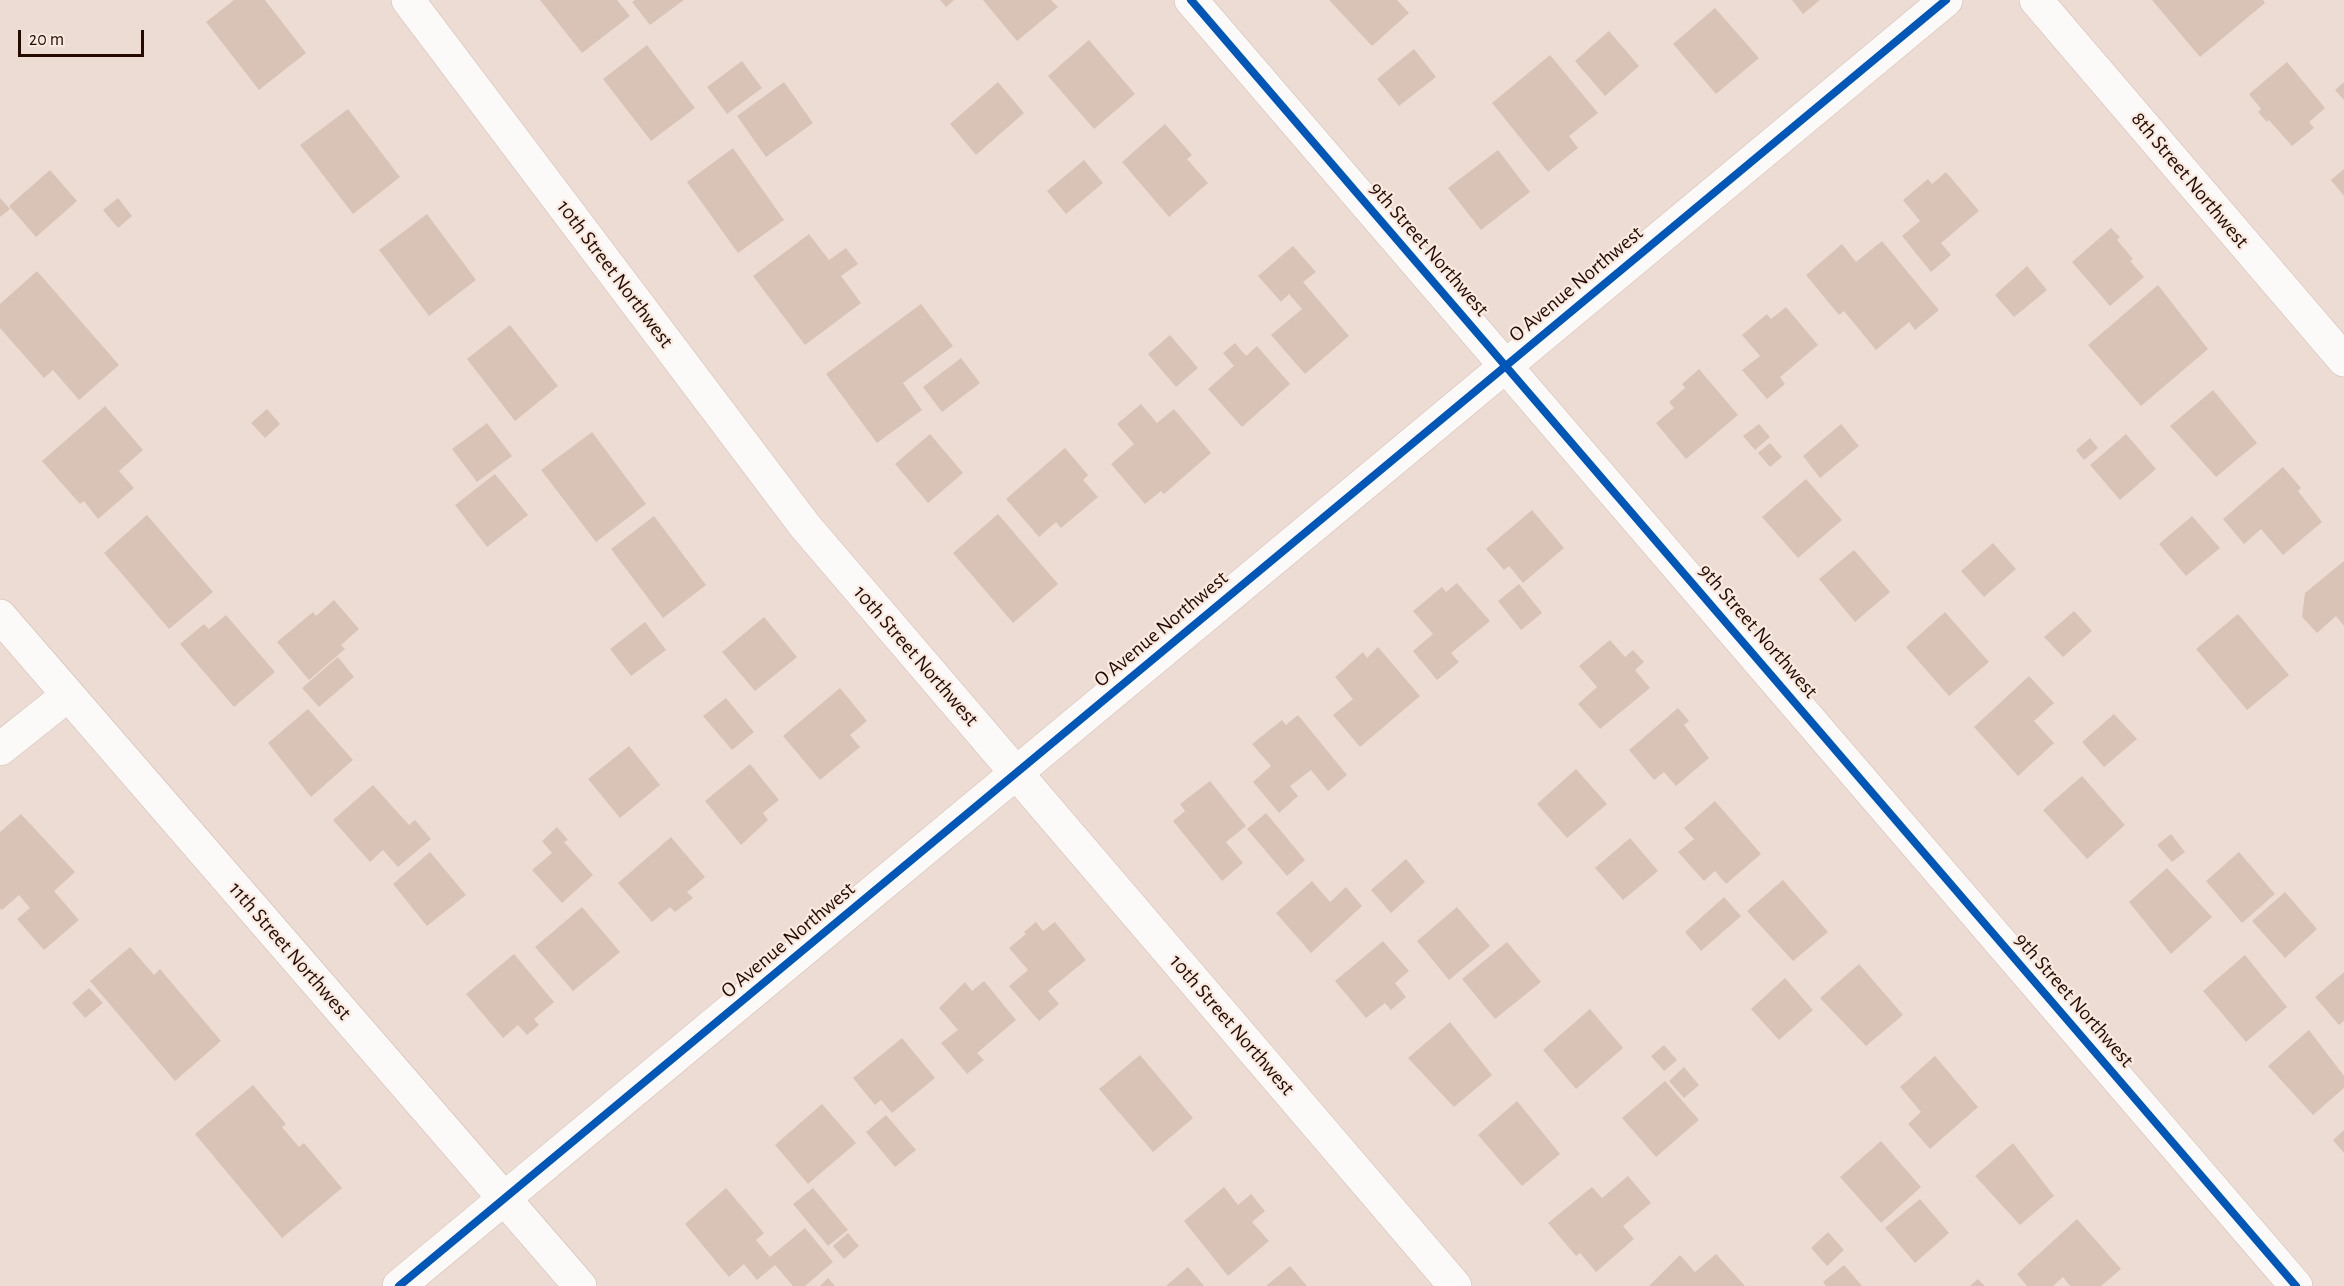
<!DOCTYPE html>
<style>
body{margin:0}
#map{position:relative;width:2344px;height:1286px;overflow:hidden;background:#eddcd3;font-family:"Alegreya Sans",sans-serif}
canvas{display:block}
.scale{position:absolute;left:18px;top:30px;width:126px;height:27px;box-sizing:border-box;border:3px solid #250b00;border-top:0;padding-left:8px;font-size:18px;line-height:21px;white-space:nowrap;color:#250b00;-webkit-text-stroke:4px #f9eae1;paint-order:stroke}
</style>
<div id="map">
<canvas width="2344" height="1286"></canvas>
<div class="scale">20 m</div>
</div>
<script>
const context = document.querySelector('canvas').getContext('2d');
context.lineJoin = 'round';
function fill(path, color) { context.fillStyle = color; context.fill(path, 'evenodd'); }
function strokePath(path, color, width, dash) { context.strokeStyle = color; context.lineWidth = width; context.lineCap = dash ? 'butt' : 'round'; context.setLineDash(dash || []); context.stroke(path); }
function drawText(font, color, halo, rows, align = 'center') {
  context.font = font + ' "Alegreya Sans",sans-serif'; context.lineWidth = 4.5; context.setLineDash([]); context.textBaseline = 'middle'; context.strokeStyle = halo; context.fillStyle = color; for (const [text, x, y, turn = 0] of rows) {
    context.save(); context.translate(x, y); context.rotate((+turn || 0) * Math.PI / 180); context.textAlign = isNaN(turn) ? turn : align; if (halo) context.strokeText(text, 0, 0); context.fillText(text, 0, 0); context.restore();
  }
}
const building = new Path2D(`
 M234,0H265L306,53L259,90L206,22Z
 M540,0H617L630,16L582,53Z
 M635,0H684L650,25L632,2Z
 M940,0H954L946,7Z
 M983,0H1051L1058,7L1017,41Z
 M1329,0H1397L1409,13L1372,46Z
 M1792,0H1820L1803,14Z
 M2152,0H2263L2265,3L2200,57Z
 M1715,8L1759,58L1716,94L1673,44Z
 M1609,31L1639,66L1605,96L1575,61Z
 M1089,40L1135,94L1094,129L1048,76Z
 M647,45L695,108L651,141L603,79Z
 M1414,49L1436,77L1399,106L1377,79Z
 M1550,55L1598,113L1569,136L1578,148L1548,172L1492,103Z
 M742,61L762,88L727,114L707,87Z
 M2287,62L2325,108L2309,122L2314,128L2292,146L2269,120L2267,122L2258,112L2261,109L2249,94Z
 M784,82L813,123L766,157L737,116Z
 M998,82L1024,113L976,155L950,124Z
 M2344,82V100L2335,90Z
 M348,109L400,177L353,214L300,145Z
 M1165,124L1192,155L1187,159L1208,183L1169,217L1122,162Z
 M733,148L784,220L738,253L687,182Z
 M1498,150L1530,192L1481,230L1448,188Z
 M1084,160L1103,183L1066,214L1047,191Z
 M2344,169V196L2331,180Z
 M50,170L77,201L36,237L9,206Z
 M1946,172L1979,211L1941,243L1951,255L1931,272L1902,236L1920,221L1903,200L1928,179L1932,184Z
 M0,198L10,209L0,217Z
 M118,198L132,216L118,228L103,210Z
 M427,214L476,280L429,316L379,250Z
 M2111,228L2120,237L2117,240L2133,259L2130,261L2144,277L2110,306L2072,262Z
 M809,234L829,260L846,248L858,264L841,276L861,303L805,345L753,276Z
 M1882,241L1939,310L1915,330L1909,322L1876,350L1844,311L1839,315L1806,275L1842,244L1856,262Z
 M1293,246L1316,272L1303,282L1349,336L1305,374L1271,335L1302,309L1289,294L1281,302L1258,276Z
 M2027,266L2047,290L2014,317L1995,295Z
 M37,271L119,365L79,400L53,370L44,378L0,328V304Z
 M2158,285L2208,349L2141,406L2088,345Z
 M921,304L953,346L903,383L922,410L877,443L826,374Z
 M1786,307L1818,345L1780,377L1785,384L1767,399L1742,370L1760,356L1742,335L1767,314L1771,319Z
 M510,325L558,386L515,421L467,359Z
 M1170,335L1198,368L1176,387L1148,354Z
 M1235,343L1246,356L1257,346L1290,384L1242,427L1208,389L1234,366L1223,353Z
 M961,358L980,383L942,412L923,387Z
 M1699,369L1738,415L1686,459L1656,423L1674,408L1669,402L1685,388L1682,384Z
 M2213,390L2257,443L2216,477L2170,426Z
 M1141,404L1157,423L1174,409L1211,453L1164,494L1161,491L1145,504L1111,464L1134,444L1117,424Z
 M105,406L143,450L119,471L134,488L98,519L84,501L80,504L42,461Z
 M267,409L280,424L265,438L251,423Z
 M487,423L512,456L477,482L452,449Z
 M1759,424L1770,437L1755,450L1743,436Z
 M1841,424L1859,446L1820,478L1803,456Z
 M592,432L646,504L596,542L541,470Z
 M930,434L963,473L928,503L895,464Z
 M2126,434L2156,469L2120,500L2090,465Z
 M2090,438L2098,448L2084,460L2076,450Z
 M1770,443L1782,457L1770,467L1758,453Z
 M1065,448L1088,475L1083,480L1098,497L1061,528L1056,522L1039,537L1006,499Z
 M2283,467L2301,488L2298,491L2322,522L2283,555L2261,529L2244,544L2223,519Z
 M495,474L528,515L487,547L455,505Z
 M1806,479L1842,520L1798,558L1762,517Z
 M1532,510L1564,548L1523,583L1509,566L1504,570L1486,549Z
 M998,514L1058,584L1013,623L953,553Z
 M147,515L213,592L169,629L104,553Z
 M654,516L706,585L663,618L611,549Z
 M2192,516L2220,548L2186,576L2159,544Z
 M1993,543L2016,569L1984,597L1961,571Z
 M1854,550L1890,592L1855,622L1819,579Z
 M2344,561V626L2336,616L2317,633L2302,617L2305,593Z
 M1457,583L1490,621L1451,653L1459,662L1437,680L1413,651L1433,634L1413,611L1442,587L1446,592Z
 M1519,584L1542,613L1521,630L1498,601Z
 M334,600L359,629L341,645L345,649L309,680L277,642L313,612L316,616Z
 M2074,611L2092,631L2063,657L2044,637Z
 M1945,612L1989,662L1949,696L1906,647Z
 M2238,614L2289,675L2247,710L2196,649Z
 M226,615L275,672L234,707L180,644L204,624L209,629Z
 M764,617L797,657L755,691L722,652Z
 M645,622L666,650L631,676L610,649Z
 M1610,640L1625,657L1633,650L1644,662L1635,670L1650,688L1600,729L1578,704L1597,687L1579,666Z
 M1378,647L1420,696L1360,747L1333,715L1353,699L1335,677L1363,652L1367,658Z
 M338,657L354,677L319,707L302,688Z
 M2029,676L2054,703L2034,721L2054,743L2018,776L1974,727Z
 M840,688L867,721L850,735L860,747L820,780L783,736Z
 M726,698L754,732L732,750L703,716Z
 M1678,708L1689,721L1684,725L1709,758L1676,786L1664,772L1654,780L1629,750Z
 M308,709L353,760L311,797L268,743Z
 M2114,714L2137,739L2104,767L2082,742Z
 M1298,715L1347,775L1328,791L1311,770L1290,786L1298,796L1279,813L1253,782L1271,766L1252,744L1282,720L1286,725Z
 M629,746L660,785L620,818L588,779Z
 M750,764L779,800L763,813L768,820L741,845L705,801Z
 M1576,769L1607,804L1567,838L1537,804Z
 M2082,776L2125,825L2087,859L2043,810Z
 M1210,781L1246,826L1226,842L1243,863L1222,881L1173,821L1185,811L1180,804Z
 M373,785L409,825L415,820L431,839L398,867L383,850L370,862L333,820Z
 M1715,801L1761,854L1726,884L1715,871L1704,881L1678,852L1694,839L1684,828Z
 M1266,813L1305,860L1287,876L1247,829Z
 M21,814L75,872L54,891L79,920L44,950L17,919L30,908L19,895L2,910L0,908V832Z
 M557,827L568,840L564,842L593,875L562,903L532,870L552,853L542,841Z
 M2171,834L2185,852L2172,862L2157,845Z
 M671,837L705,877L687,892L693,898L675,912L670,907L652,922L618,883Z
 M1630,838L1658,871L1623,900L1595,868Z
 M430,852L466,895L427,926L393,884Z
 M2239,852L2275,894L2242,923L2206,881Z
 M1406,859L1425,882L1391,913L1371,890Z
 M2167,868L2212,917L2171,954L2129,902Z
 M1783,880L1828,932L1793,961L1747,911Z
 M1312,881L1330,902L1346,887L1362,906L1311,953L1276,913Z
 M2285,892L2317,929L2285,958L2252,921Z
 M1724,897L1741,916L1701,951L1685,932Z
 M582,907L620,952L573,991L535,947Z
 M1457,907L1490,946L1449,980L1417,941Z
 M1036,922L1043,931L1055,922L1086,960L1048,991L1059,1004L1039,1021L1009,986L1028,970L1009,948L1026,934L1024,932Z
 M1383,941L1409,971L1395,983L1406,997L1391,1010L1385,1003L1366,1018L1335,981Z
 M1507,942L1541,982L1495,1019L1462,979Z
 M130,947L154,975L160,969L221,1041L175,1081L90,981Z
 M514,954L554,1002L534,1019L539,1025L527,1035L518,1025L503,1038L466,994Z
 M2245,955L2287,1007L2246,1042L2203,991Z
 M1859,964L1903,1015L1866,1046L1820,998Z
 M2344,972V1021L2339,1025L2315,997Z
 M1785,978L1813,1010L1779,1040L1751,1009Z
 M984,981L1016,1020L977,1053L984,1060L967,1074L941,1043L958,1030L939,1008L965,982L972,991Z
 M89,988L103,1003L85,1018L72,1003Z
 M1590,1009L1623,1048L1576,1089L1543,1050Z
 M1450,1022L1492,1075L1454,1107L1408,1058Z
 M2309,1030L2344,1076V1088L2313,1115L2268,1066Z
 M902,1038L935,1078L892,1113L881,1100L875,1105L853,1078Z
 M1664,1045L1677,1060L1664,1071L1651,1056Z
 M1140,1055L1193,1118L1153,1152L1099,1089Z
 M1935,1056L1978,1107L1930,1149L1908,1124L1921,1112L1900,1087Z
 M1684,1067L1699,1085L1684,1098L1669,1081Z
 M1665,1081L1699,1120L1656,1157L1622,1118Z
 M253,1085L286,1124L282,1127L299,1147L304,1143L342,1188L282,1238L195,1134Z
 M1517,1101L1560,1154L1522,1186L1478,1135Z
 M822,1104L856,1143L808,1184L775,1145Z
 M886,1115L916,1150L895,1167L866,1132Z
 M2344,1130V1153L2333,1140Z
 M1881,1141L1921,1187L1881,1223L1840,1177Z
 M2013,1143L2054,1196L2020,1225L1975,1176Z
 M1628,1176L1651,1203L1623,1226L1634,1239L1596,1272L1580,1253L1576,1256L1548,1223L1592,1187L1602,1198Z
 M1224,1187L1238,1205L1251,1194L1265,1211L1252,1222L1269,1241L1228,1276L1184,1221Z
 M726,1188L764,1233L756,1240L770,1257L805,1228L833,1262L805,1286H793L775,1265L757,1280L744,1264L729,1277L685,1224Z
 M813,1188L848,1230L828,1246L793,1204Z
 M1920,1199L1949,1233L1915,1263L1885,1228Z
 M2077,1219L2121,1269L2101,1286H2070L2063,1277L2053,1286H2027L2017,1274Z
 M1828,1232L1844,1250L1827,1266L1811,1248Z
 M848,1233L859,1246L844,1259L833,1246Z
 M1716,1254L1745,1286H1649L1680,1255L1695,1272Z
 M1844,1265L1862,1286H1826L1823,1282Z
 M1290,1266L1307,1286H1266Z
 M1188,1267L1204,1286H1166Z
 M828,1278L835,1286H820Z
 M1978,1279L1985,1286H1970Z`);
const minor = new Path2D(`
 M408,0L805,526L1455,1286
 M1191,0L2296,1286
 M2036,0L2344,360
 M0,616L580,1286
 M0,749L68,695
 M399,1286L1946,0`);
const cycleway = new Path2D(`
 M1191,0L2296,1286
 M399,1286L1946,0`);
const streetNames = [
 ["8th Street Northwest",2190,180,50],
 ["9th Street Northwest",1429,249,49],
 ["10th Street Northwest",615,274,53],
 ["O Avenue Northwest",1576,284,-40],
 ["O Avenue Northwest",1161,629,-40],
 ["9th Street Northwest",1758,631,49],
 ["10th Street Northwest",916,656,49],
 ["O Avenue Northwest",788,940,-40],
 ["11th Street Northwest",290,951,49],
 ["9th Street Northwest",2074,1000,49],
 ["10th Street Northwest",1232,1025,49]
];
fill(building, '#d9c3b7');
strokePath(minor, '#cfb9ad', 34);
strokePath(minor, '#fcfaf8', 33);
strokePath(cycleway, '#0057b8', 8);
drawText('21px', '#250b00', '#f9eae1', streetNames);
</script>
